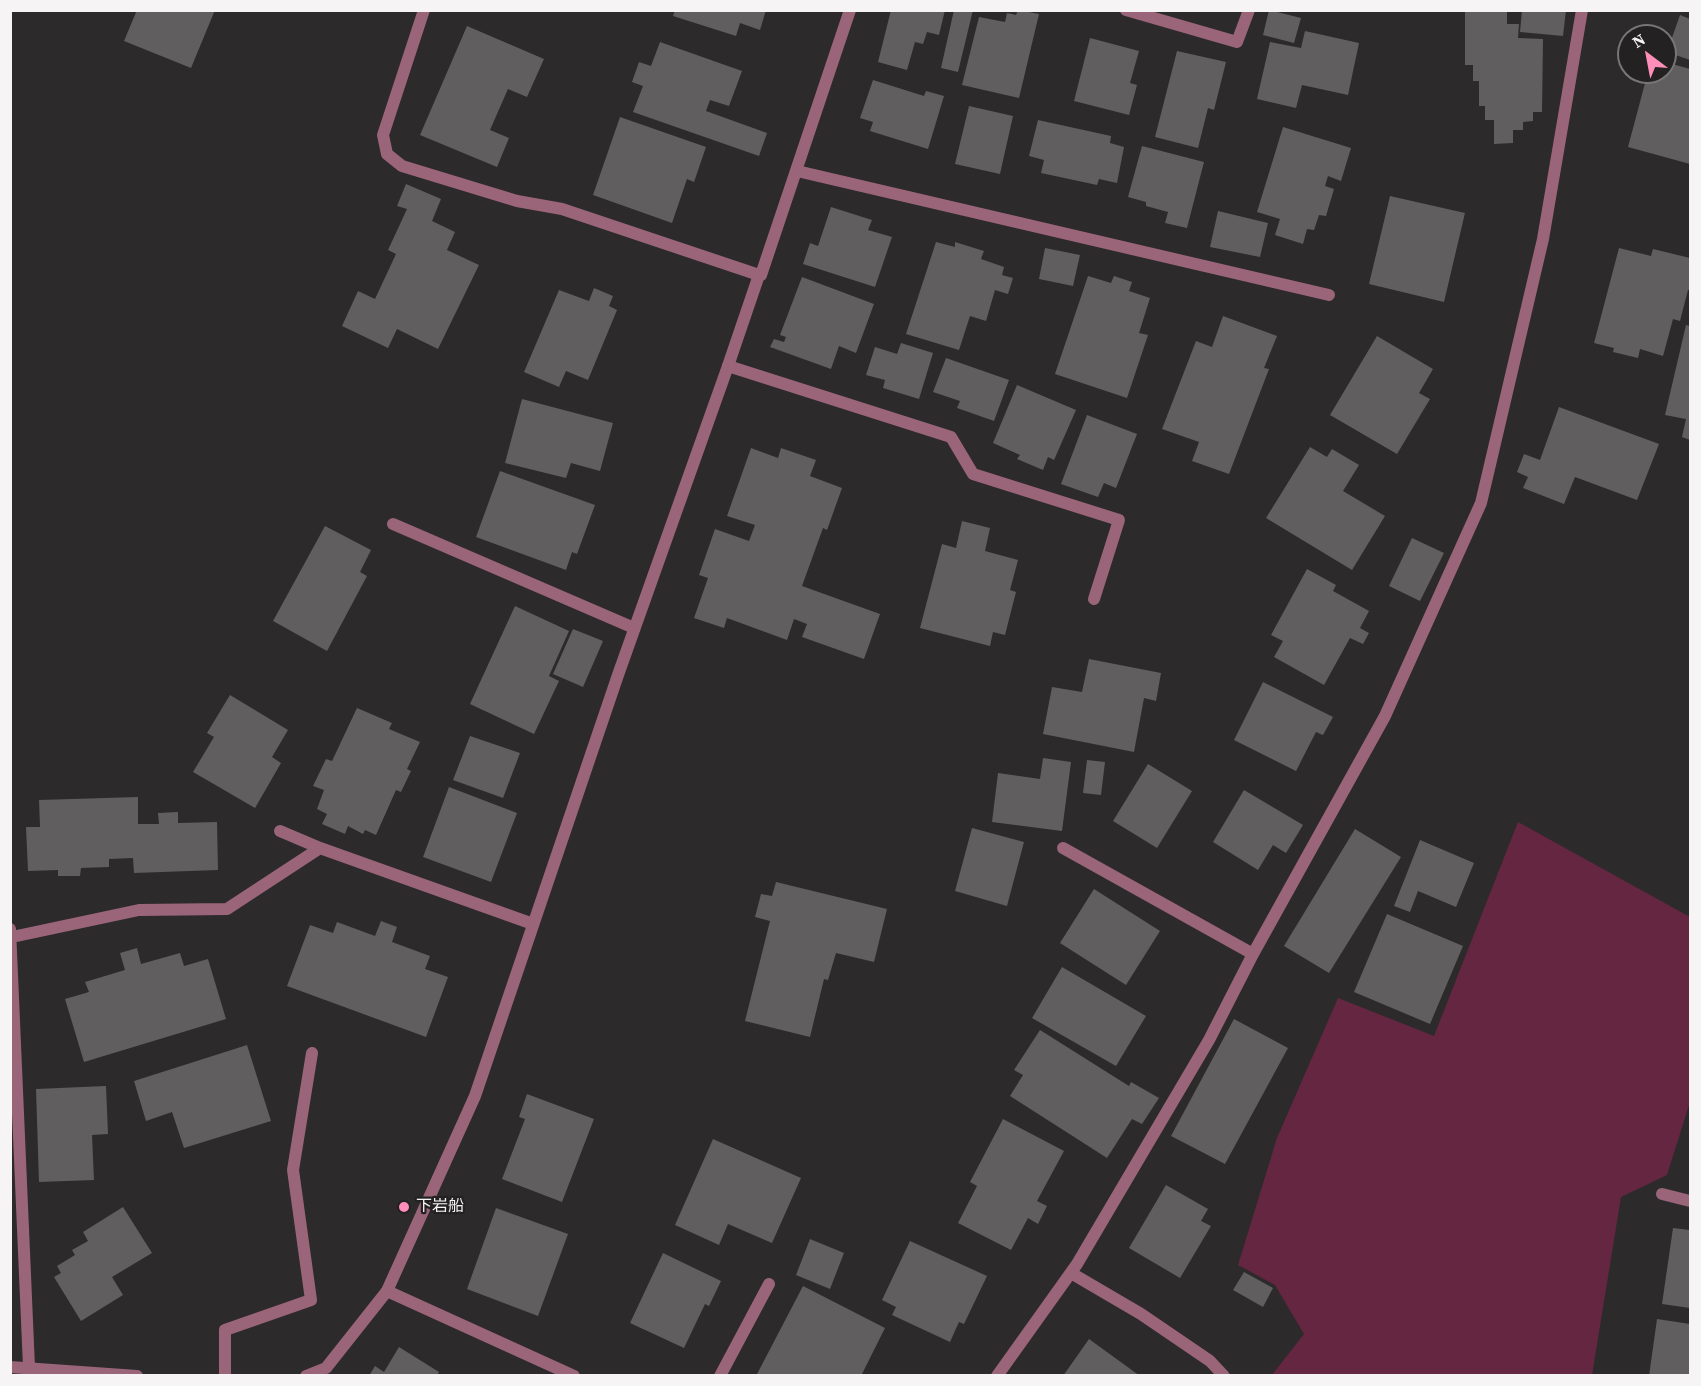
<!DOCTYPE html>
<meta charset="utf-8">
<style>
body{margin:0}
#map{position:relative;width:1701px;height:1386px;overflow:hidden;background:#2d2a2b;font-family:"Source Serif 4",serif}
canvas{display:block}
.frame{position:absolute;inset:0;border:12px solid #f6f4f5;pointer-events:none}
.north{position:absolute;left:1617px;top:24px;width:60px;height:60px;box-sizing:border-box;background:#232122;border:2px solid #777576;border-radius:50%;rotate:328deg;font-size:16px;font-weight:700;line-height:24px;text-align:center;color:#f6f4f5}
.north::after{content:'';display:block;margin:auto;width:21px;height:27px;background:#ff8eba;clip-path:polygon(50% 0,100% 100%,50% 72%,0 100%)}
</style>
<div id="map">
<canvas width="1701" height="1386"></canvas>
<div class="frame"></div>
<div class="north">N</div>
</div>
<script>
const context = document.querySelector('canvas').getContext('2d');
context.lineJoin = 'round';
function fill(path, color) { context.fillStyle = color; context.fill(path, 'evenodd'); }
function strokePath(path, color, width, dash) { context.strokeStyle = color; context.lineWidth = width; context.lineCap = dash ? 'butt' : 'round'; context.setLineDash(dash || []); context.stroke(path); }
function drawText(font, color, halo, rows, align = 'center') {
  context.font = font + ' "Source Serif 4","Noto Sans JP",serif'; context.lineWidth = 4.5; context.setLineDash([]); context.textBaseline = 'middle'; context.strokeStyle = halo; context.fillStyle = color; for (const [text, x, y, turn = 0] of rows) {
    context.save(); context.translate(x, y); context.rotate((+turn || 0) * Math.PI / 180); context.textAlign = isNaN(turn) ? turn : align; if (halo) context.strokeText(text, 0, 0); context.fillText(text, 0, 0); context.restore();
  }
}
const green = new Path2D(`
 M1518,822L1690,917V1102L1667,1175L1621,1197L1592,1375H1272L1304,1334L1275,1285L1238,1265L1277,1138L1338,998L1434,1036Z`);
const building = new Path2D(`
 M137,10H215L191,68L124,41Z
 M675,10H766L760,30L740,23L736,36L673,16Z
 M891,10H945L939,35L927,32L923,44L915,42L907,70L878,62Z
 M954,10H973L958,72L941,68Z
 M1018,10L1039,14L1019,98L962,85L979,17L1005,22L1007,13L1016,15Z
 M1269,10L1301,18L1294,43L1263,35Z
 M1465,10L1507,11V24H1519L1518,38L1543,39L1542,112H1533V121L1523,122V130H1513V143L1494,144V120H1485V106H1479V81H1473V65H1465Z
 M1522,10H1566L1563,36L1520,32Z
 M1680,15L1690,19V60L1667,52Z
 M467,26L544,59L527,97L508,89L490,130L509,138L497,167L420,135Z
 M1305,31L1359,43L1348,95L1302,85L1296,108L1257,99L1270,42L1301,48Z
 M1090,38L1139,51L1130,83L1137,85L1129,115L1074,101Z
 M660,42L742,71L729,106L710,100L706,111L767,133L759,156L633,112L643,86L632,82L639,62L651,66Z
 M1177,51L1226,62L1214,110L1208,108L1198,148L1155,137Z
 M1665,62L1690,69V164L1628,147L1648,72H1665Z
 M873,80L924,96L926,91L944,96L928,149L870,131L873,122L860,118Z
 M969,106L1013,116L1000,174L955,164Z
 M620,117L706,147L694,182L687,179L672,223L593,195Z
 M1038,120L1111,136L1110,143L1124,147L1117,183L1099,179L1097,185L1041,173L1044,160L1029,156Z
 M1283,127L1351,148L1341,181L1328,176L1325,186L1334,189L1326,216L1319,215L1314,230L1307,229L1303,244L1275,235L1280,219L1257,212Z
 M1142,146L1204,162L1187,228L1165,223L1168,212L1146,206V202L1128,197Z
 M406,184L441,199L432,221L455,232L447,250L479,265L438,349L397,329L388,348L342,326L358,291L375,299L396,254L388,250L407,209L397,206Z
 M1390,196L1465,213L1444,302L1369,284Z
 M831,207L872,220L868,230L892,237L875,287L803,264L810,243L818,246Z
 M1218,211L1268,223L1260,257L1210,247Z
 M936,242L955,247V242L984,251L981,259L1004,267L1002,275L1013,278L1008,294L995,290L986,321L970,316L959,350L906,334Z
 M1045,248L1080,255L1073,286L1039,279Z
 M1619,248L1651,256L1653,249L1690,258V290H1688L1680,321L1673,319L1663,356L1640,349L1638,358L1613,352L1614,348L1594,343Z
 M1088,276L1111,283L1114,276L1132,282L1129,291L1150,298L1139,333L1148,335L1127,398L1055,374Z
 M802,277L874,304L856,353L839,346L831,369L770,347L774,339L784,342L786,337L780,335Z
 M594,288L613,296L609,306L617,310L588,380L566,371L559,387L524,372L559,290L589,301Z
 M1223,316L1277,336L1264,368L1269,369L1229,474L1192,461L1199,442L1162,429L1196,341L1212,347Z
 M1686,325L1690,326V440L1682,437L1686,419L1665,415Z
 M1377,336L1433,369L1419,393L1430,399L1397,454L1330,415Z
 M901,343L933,353L919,399L883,388L885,380L866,375L875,347L897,354Z
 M946,358L1009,380L994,421L957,408L960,401L933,392Z
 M1017,385L1076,410L1054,460L1048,457L1043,470L1017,459L1020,455L993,443Z
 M522,399L613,423L600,471L571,463L566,478L505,463Z
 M1559,407L1659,444L1637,500L1575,477L1564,504L1523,488L1528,477L1517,472L1524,454L1540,460Z
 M1087,415L1137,434L1116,488L1104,483L1098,497L1061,484Z
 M1310,447L1327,457L1332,449L1359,465L1343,491L1385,516L1352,570L1266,518Z
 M751,448L778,458L781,448L816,460L810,476L842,488L827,530L823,528L802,586L880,614L864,659L802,637L807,624L794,619L787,640L727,618L724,628L694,618L708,578L699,575L715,529L749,541L755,525L727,516Z
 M500,471L595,505L577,554L572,552L566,570L476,537Z
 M962,521L990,528L985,551L1018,560L1010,590L1016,592L1005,635L993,632L990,646L920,628L942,544L956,548Z
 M325,526L371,550L360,572L367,576L327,651L273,621Z
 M1412,538L1444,553L1420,601L1389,586Z
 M1307,569L1336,585L1333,591L1369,611L1360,628L1369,633L1363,644L1350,638L1324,685L1274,657L1283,641L1271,635Z
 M515,606L569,631L549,676L559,681L534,734L470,704Z
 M573,629L603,641L583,687L553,674Z
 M1089,659L1161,673L1156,701L1144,698L1134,752L1043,734L1052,687L1082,692Z
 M1263,682L1333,717L1323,735L1316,732L1296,771L1234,740Z
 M230,695L288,730L272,757L281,763L255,808L193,772L214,737L207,733Z
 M357,708L392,723L389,729L420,742L407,769L411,771L401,792L396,790L376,835L365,830L363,834L348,826L345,834L322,824L327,814L317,809L324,790L313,786L326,759L332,761Z
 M470,736L520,753L503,798L453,780Z
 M1043,758L1071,762L1062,831L992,822L998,773L1040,779Z
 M1087,760L1105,762L1101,795L1083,793Z
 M1148,764L1192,791L1157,848L1113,821Z
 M449,787L517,813L491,882L423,857Z
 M1244,790L1303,825L1286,853L1273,845L1258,870L1213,842Z
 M138,797V824H159L158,813L178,812V823L217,822L218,870L134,873L133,858L109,859V867L81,868L80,876H58V870L28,871L26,827H40L39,800Z
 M972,828L1024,842L1007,906L955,891Z
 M1355,829L1401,857L1329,973L1284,946Z
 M1420,840L1474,863L1456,907L1418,891L1410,912L1394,906Z
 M776,882L887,909L874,962L836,953L828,980L824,979L810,1037L745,1021L770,921L755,917L761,894L772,896Z
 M1094,889L1160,931L1126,985L1060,943Z
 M1387,914L1463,946L1430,1024L1354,992Z
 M381,921L397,927L392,942L430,956L425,969L448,977L426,1037L287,986L310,925L333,933L337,922L375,936Z
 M137,948L141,964L180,953L184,966L208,959L226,1019L84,1062L65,999L89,992L85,982L125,970L120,953Z
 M1062,967L1146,1016L1116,1066L1032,1018Z
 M1234,1019L1288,1048L1225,1164L1171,1136Z
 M1040,1030L1129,1086L1131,1082L1159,1098L1142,1124L1132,1119L1107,1158L1010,1096L1023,1075L1014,1070Z
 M247,1045L271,1121L184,1148L172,1112L146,1121L134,1081Z
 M106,1086L108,1134L92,1135L94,1180L39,1182L36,1089Z
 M527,1094L594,1119L562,1202L502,1179L525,1119L519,1117Z
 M1003,1119L1064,1151L1037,1201L1047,1206L1038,1224L1028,1218L1011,1250L958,1223L977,1186L970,1182Z
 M713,1139L801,1178L772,1243L728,1224L719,1245L675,1225Z
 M1166,1185L1208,1209L1201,1221L1211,1226L1180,1278L1129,1248Z
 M123,1207L152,1253L112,1277L123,1295L81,1321L54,1277L61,1273L57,1266L75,1255L72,1250L88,1241L83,1232Z
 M496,1208L568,1234L538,1316L467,1289Z
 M1673,1228L1690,1230V1308L1662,1304Z
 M810,1239L844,1253L830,1289L796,1275Z
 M910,1241L987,1276L964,1324L959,1322L950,1342L892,1315L896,1307L882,1300Z
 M663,1253L721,1281L709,1306L705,1304L684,1348L630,1323Z
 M1244,1272L1273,1288L1263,1307L1233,1290Z
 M803,1286L885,1328L861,1376H756Z
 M1657,1319L1690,1324V1376H1649Z
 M1089,1339L1140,1376H1063Z
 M399,1347L439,1372L437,1376H369L375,1366L384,1372Z`);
const minor = new Path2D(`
 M424,10L383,135L387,154L402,166L517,201L562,209L759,275
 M1126,10L1237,42L1249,10
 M797,171L1329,295
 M728,366L951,437L973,474L1119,520L1094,599
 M393,524L634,628
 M280,831L320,848L533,924
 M1063,848L1253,954
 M10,929L29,1367
 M12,937L139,910L227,909L320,848
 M1662,1194L1690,1201
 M1071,1273L1141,1314L1210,1361L1224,1376
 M387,1291L574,1376
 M225,1376V1330L311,1300L293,1170L312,1053
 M720,1376L769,1284
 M997,1376L1077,1264L1209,1040L1253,954L1385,716L1481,503L1543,239L1582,10`);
const tertiary = new Path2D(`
 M10,1367L137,1376
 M306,1376L326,1368L387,1291L475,1096L618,675L728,366L759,275H761L850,10`);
const markers = [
 [404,1207,6,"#ff8eba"]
];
const poiNames = [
 ["下岩船",416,1207]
];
fill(green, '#652641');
fill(building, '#615e5f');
strokePath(minor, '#9b6579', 12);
strokePath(tertiary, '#9b6579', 12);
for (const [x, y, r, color] of markers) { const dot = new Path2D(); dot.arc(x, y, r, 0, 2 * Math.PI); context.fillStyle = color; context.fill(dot); strokePath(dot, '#232122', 2); }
drawText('16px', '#f6f4f5', '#232122', poiNames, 'left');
</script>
